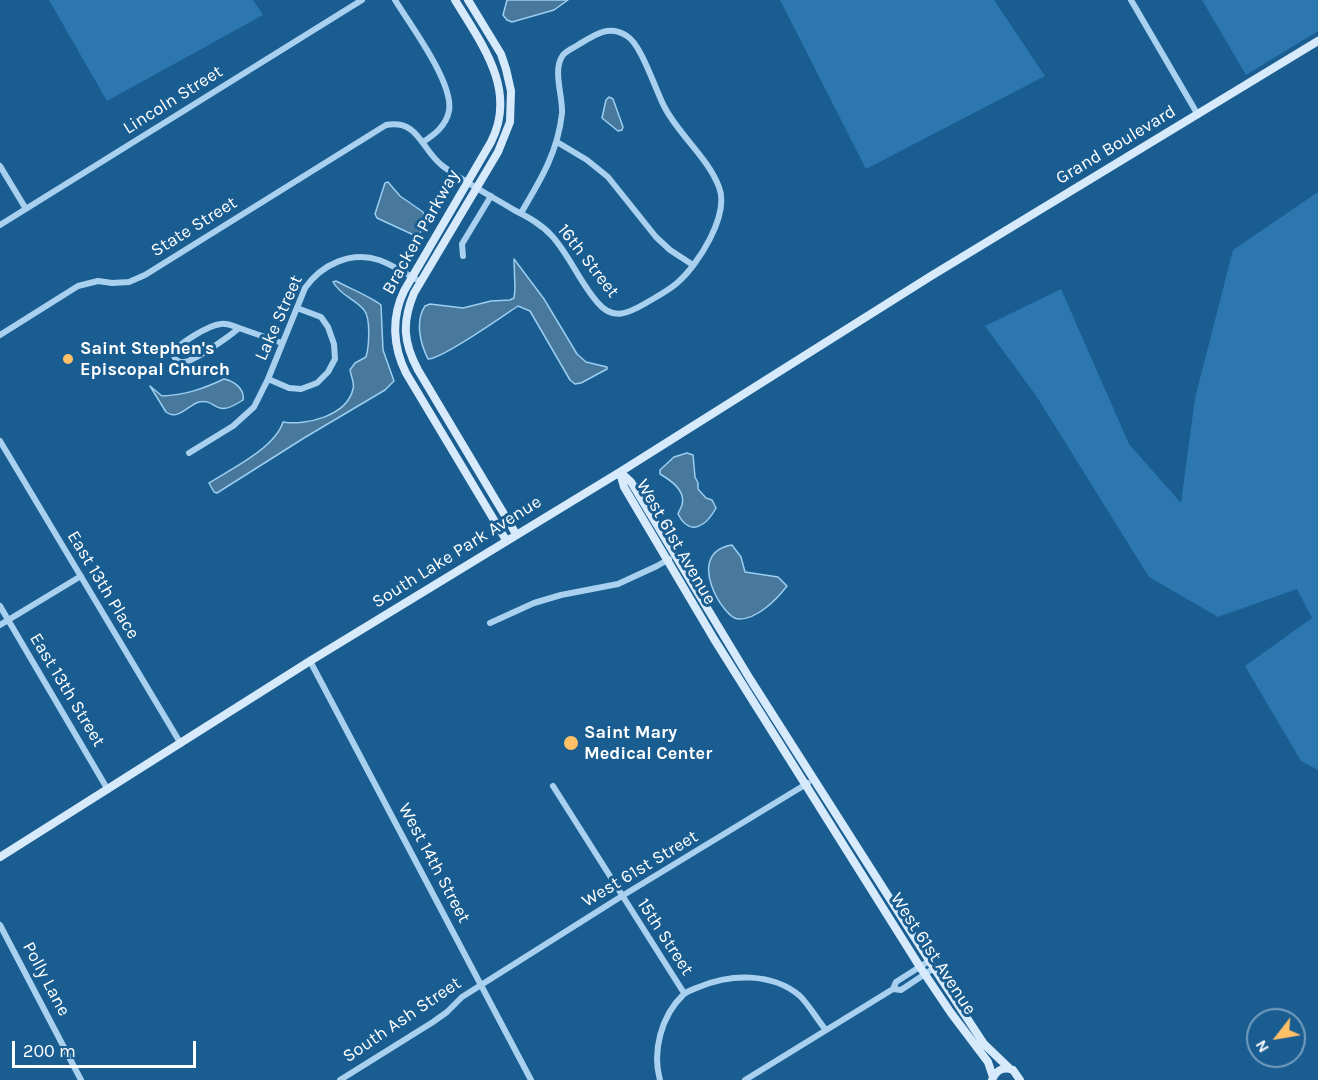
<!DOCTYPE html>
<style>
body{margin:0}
#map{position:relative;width:1318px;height:1080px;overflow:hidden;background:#195d91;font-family:Karla,sans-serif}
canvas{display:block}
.north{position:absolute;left:1246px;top:1008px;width:60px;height:60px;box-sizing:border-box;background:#195d91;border:2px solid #759ebd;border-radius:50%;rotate:239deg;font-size:16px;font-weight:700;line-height:24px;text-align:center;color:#fff}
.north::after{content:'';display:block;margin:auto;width:21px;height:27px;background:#ffc067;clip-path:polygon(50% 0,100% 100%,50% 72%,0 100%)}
.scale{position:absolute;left:12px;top:1041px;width:184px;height:27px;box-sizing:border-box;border:3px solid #fff;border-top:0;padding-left:8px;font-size:18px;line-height:21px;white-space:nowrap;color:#fff;-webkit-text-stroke:4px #195d91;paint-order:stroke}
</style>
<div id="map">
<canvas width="1318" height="1080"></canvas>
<div class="north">N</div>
<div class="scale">200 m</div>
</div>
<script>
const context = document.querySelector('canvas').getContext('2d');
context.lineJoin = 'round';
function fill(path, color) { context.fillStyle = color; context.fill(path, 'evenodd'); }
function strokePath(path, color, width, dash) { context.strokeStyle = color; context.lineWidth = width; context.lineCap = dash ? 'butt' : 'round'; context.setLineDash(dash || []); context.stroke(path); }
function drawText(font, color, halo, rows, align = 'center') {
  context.font = font + ' Karla,sans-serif'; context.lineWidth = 6; context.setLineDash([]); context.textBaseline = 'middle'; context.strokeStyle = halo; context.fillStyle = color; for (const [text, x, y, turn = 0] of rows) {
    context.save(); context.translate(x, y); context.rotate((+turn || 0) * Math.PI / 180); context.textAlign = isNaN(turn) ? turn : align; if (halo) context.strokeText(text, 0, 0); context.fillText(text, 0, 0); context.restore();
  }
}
const green = new Path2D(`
 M49,0H253L263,15L107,101Z
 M780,0H994L1045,76L866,169Z
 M1202,0H1318V31L1246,75Z
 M1318,192V770L1301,761L1245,666L1312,618L1297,589L1218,617L1149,577L1037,397L985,326L1061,289L1129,444L1181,503L1195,398L1233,250Z`);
const water = new Path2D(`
 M507,0H568L554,10L512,22L507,20L503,15Z
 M609,97L613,99L623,127L622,130L618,131L602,118L606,100Z
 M388,182L400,196L423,212L426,222L418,237L377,218L375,214L385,183Z
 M514,259L544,299L577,354L586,362L607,367V369L581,383L575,384L570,380L530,311L518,306C503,316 441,360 428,359C420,343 415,321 425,306L430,304L463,308L491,301L510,300L514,298L515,289Z
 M336,281C349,288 371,297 381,305L383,350L394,381L385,390L304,438L217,493L214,492L209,483C231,469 275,448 283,422C305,426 347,416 353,389C355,384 351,376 350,370L355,363L366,357C369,347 371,318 364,310C355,299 341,296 333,282Z
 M224,379C234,381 245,389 243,400C213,420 218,398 199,402C188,405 178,421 166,412L150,386L162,396C185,395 203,389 224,379Z
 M687,453L693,455L695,477L698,483V489L706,498L712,500L716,508C707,525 690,538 678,514C679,511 681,508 682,505C686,490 670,480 660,474V470L674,457Z
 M732,545L741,557L745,572L778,577L787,586C777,599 757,620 738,619C724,619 683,553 732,545Z`);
const street = new Path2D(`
 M395,0C411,26 454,83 449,111C446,126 434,135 423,142
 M1131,0L1198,115
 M557,142L587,160L608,177L656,237L670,250L693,265
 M0,166L26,209
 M0,225L362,0
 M463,256L462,244L491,196
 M239,328C233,326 228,323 221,324C209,325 177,344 173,354C175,359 177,363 184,362C193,362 230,336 239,328L282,343
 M0,335L78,286L98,281L112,283L129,282L145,275L386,125C420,119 421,151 444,167C466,183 491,196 514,210C528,217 541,224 552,236C570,256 580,283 598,303C613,321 629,313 646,303C656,297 668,291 677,283C698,265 730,215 719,187C708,158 680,136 665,108C656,92 642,45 627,36C609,24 594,35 578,45C573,48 566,51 563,55C552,70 563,96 562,113C558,152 540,181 521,213
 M268,379L289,388L301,389L317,383L328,372L335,359L334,344L328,327L321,317L297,308
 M0,441L181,744
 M189,453L233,426L254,407L268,379L305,288C322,264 351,251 379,260C393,265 408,275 421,282
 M0,606L108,790
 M490,623L534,603L561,595L618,584L657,566L669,559
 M0,625L81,576
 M310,661L531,1080
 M553,786L684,993
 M0,925L81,1080
 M893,989L896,982L929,961
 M340,1080L433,1022L447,1012L462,997L622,896L808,783
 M660,1080C652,1052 661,1016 683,995C687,991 694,989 699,987C730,974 772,972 800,996C809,1005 817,1019 825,1029
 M745,1080L893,989L901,990L934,968`);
const secondary = new Path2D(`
 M455,0C481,43 518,90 491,142L404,291C391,318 393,347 406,373L506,540
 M468,0L501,54L506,69L511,91L510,122L498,152L414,293C402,322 403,342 418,370L516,534
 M620,472L631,482L750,679L934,968L984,1044L1009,1068
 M620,473L624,487L714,639L920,967L951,1013L988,1062L993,1077
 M0,857L310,661L620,472L931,276L1318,41
 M992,1080C996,1070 1004,1066 1013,1070L1020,1080`);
const markers = [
 [68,359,6,"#ffc067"],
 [571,743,8,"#ffc067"]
];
const streetNames = [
 ["Lincoln Street",173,100,-32],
 ["Grand Boulevard",1116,145,-31],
 ["State Street",194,227,-32],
 ["Bracken Parkway",421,232,-61],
 ["16th Street",588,261,52],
 ["Lake Street",279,318,-66],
 ["West 61st Avenue",676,542,60],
 ["South Lake Park Avenue",457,552,-32],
 ["East 13th Place",103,585,59],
 ["East 13th Street",67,690,59],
 ["West 14th Street",434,863,62],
 ["West 61st Street",640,869,-31],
 ["15th Street",665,937,57],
 ["West 61st Avenue",933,954,57],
 ["Polly Lane",46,979,62],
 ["South Ash Street",402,1020,-34]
];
const poiNames = [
 ["Saint Stephen's",80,349],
 ["Episcopal Church",80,370],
 ["Saint Mary",584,733],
 ["Medical Center",584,754]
];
fill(green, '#2c77b0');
fill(water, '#49789d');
strokePath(water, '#9bcef1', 1.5);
strokePath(street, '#a9d1ef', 6);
strokePath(secondary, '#d6eafb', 8);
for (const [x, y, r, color] of markers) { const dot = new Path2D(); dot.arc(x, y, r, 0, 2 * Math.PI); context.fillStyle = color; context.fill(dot); strokePath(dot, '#195d91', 2); }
drawText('18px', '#fff', '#195d91', streetNames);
drawText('bold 18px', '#fff', '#195d91', poiNames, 'left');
</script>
